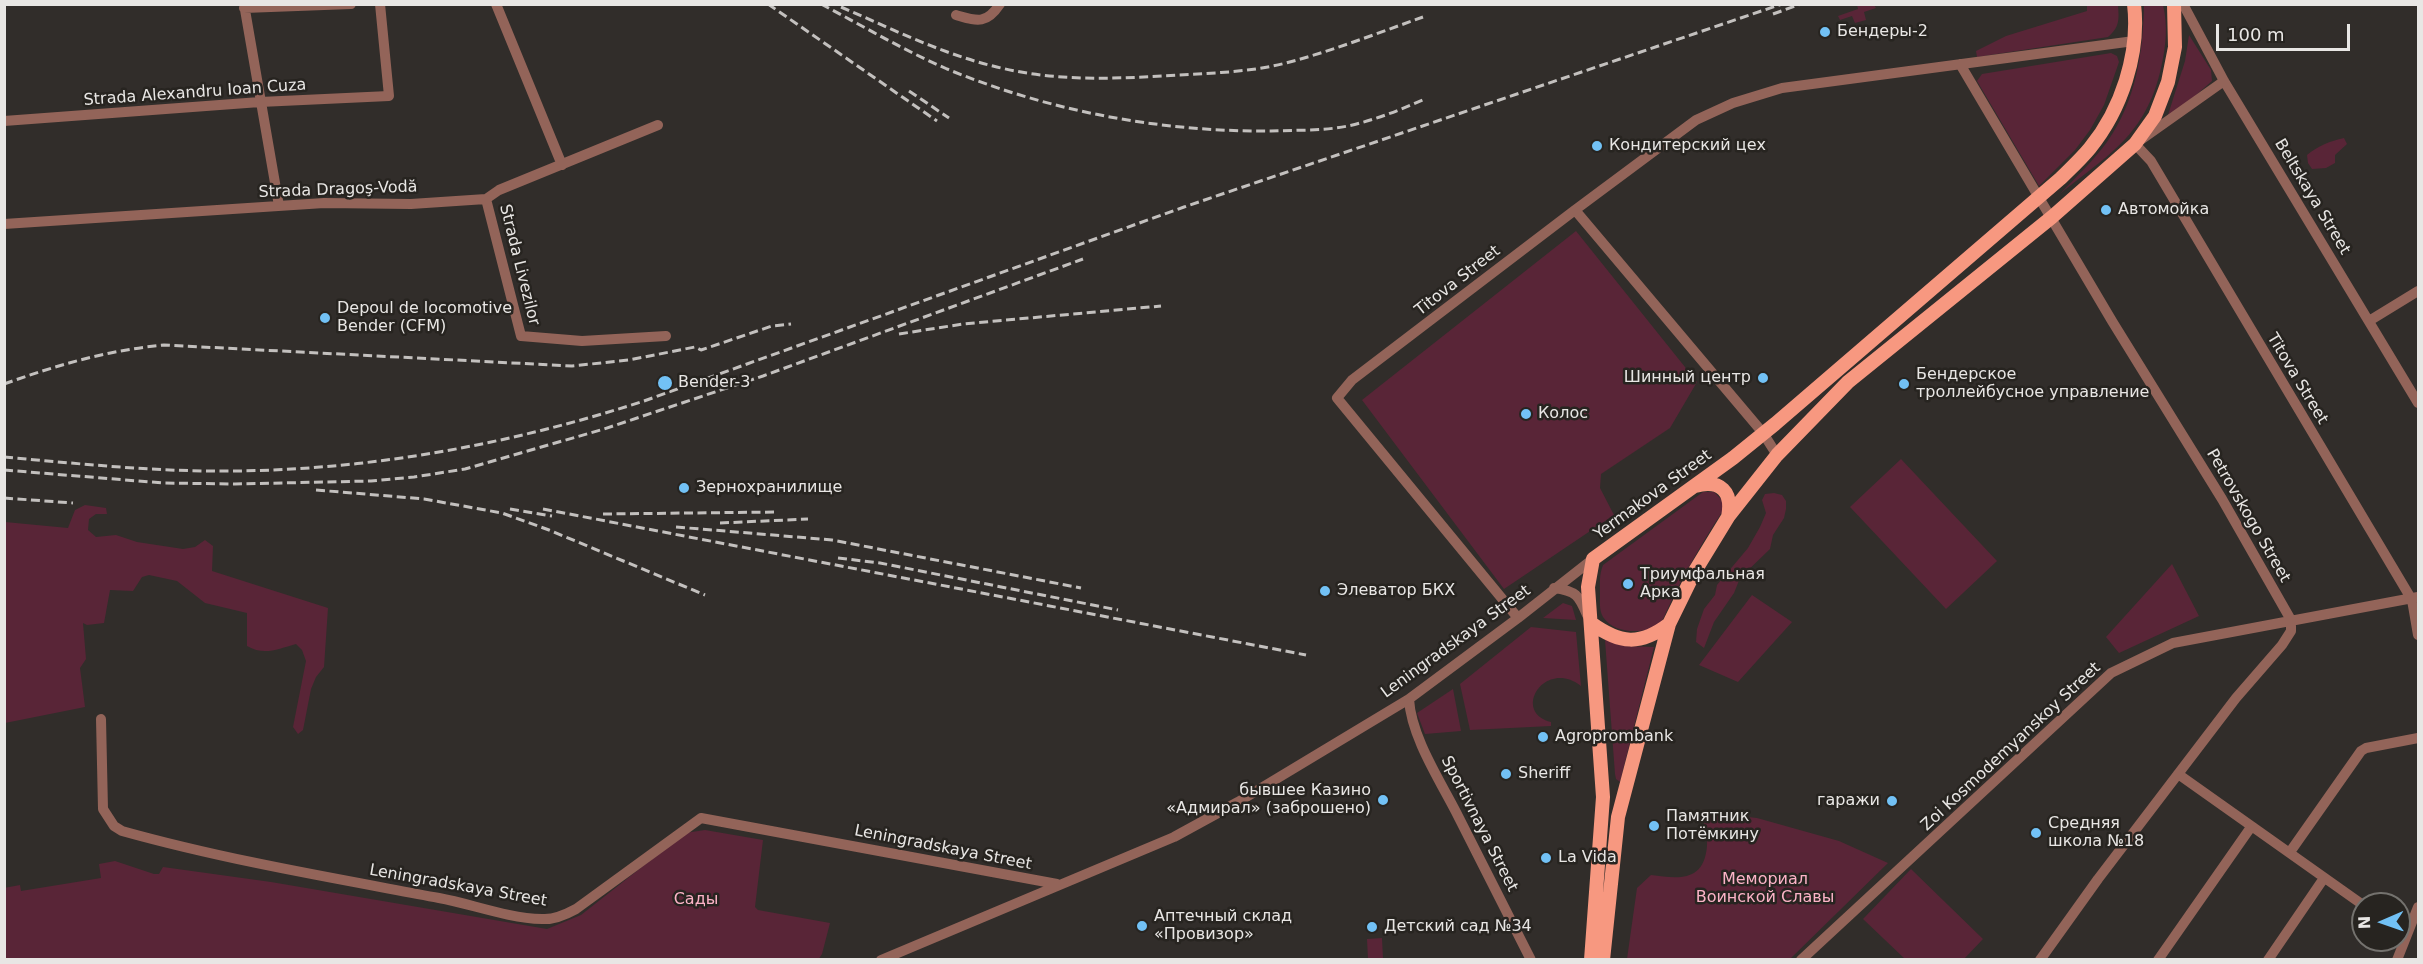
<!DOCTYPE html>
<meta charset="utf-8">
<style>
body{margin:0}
#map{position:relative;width:2423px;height:964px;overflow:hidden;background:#312d2a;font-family:"DejaVu Sans",sans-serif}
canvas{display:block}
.frame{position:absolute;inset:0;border:6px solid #e8e6e4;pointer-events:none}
.north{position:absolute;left:2351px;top:892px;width:60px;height:60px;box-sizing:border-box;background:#272420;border:2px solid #74726e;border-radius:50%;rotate:268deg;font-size:16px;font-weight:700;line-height:24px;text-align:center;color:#e8e6e4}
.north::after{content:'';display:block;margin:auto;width:21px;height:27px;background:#72c1f5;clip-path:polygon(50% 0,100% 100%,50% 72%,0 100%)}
.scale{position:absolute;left:2216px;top:24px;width:134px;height:27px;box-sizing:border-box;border:3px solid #e8e6e4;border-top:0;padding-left:8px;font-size:18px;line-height:21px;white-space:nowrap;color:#e8e6e4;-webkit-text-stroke:4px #272420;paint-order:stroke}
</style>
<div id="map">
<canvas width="2423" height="964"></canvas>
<div class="frame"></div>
<div class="north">N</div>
<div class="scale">100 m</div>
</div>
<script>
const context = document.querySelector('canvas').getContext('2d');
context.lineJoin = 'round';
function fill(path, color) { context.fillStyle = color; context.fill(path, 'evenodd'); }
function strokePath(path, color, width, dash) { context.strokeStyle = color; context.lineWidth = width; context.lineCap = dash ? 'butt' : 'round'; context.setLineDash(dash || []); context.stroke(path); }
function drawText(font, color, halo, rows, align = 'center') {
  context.font = font + ' "DejaVu Sans",sans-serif'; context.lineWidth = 5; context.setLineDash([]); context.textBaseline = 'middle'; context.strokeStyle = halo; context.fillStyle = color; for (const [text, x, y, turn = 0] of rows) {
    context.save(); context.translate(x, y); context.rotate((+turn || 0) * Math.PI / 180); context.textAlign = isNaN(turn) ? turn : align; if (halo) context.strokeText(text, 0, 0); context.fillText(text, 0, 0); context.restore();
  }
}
const green = new Path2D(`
 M1857,5H1874L1876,8L1864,12L1866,20L1855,23L1852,16L1840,20L1838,16L1858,9Z
 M2087,5H2118C2119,19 2120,27 2108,37L1977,57L1976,51L2006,36L2087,11Z
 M2144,5H2163C2168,25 2166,47 2161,68C2146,135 2109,154 2060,194C2076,177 2094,160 2107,142C2136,101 2143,53 2144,5Z
 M2189,35L2211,70L2212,81L2171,117L2168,115L2185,61Z
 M2111,53L2117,56L2119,62L2104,105L2090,130L2075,150L2039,186L1977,81L1982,74Z
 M2344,138L2347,144L2335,155V163L2326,168L2312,169L2308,163L2307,155C2318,146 2330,141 2344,138Z
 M1576,231L1697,382L1670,428L1601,474L1600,488L1614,515L1504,589L1362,400Z
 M1901,459L1997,561L1946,609L1850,507Z
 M1703,492H1714L1721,499L1724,509C1699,547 1678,584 1660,626C1643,633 1615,635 1603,617C1599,610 1600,601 1600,594C1600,583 1599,575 1603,565Z
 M1774,493L1782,495L1786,501V509L1784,518L1773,535L1770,549L1740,578L1734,593L1714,622L1704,648L1696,642L1697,629L1704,609L1715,595L1717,585L1748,548L1760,527L1766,513L1762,500L1765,494Z
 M85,505L106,508L107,514H96L89,519L88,530L96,537L116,535L137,542L183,549L195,547L205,540L213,546L212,571L328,608L324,667L316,677L311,689L303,730L298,734L293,727L306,661L302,650L296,644C278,649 264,656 247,646V613L205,603L177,581L149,575L142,577L133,591L110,590L104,623L87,625L83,623L86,659L80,668L85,707L5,723V522L68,528L75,510Z
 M2172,564L2199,616L2119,653L2106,637Z
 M1752,595L1792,622L1738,682L1699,665Z
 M1563,603L1572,606L1576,620L1543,618Z
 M1531,627L1576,632L1581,686C1545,658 1511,712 1551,722V726L1470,730L1460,684Z
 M1607,638L1624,646L1654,647L1620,782L1616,779L1615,774L1605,640Z
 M1453,689L1461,731L1425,734L1417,713Z
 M1712,813L1757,818L1839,841L1888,863L1790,959H1627L1637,888L1651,875C1679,879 1704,882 1707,846C1707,837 1709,830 1704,823Z
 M705,830L763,840L755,907L758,910L830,923L822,954L818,960H5L4,888L20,885L21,891L101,878L99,864L115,861L154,874H159L163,867L271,882L547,929L581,915L685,833Z
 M1911,869L1983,939L1964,959H1905L1863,919Z
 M1382,938L1383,959H1368L1367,939Z`);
const minor = new Path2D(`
 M244,4L279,206
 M496,4L562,165
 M2183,4L2224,81L2418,403
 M244,8L351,4
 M956,15C977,21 986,25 1000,4
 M1960,64L2112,321L2222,499L2291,620V631L2282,645L2236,698L2098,879L2040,960
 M2224,81L2135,144L2151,161L2412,600L2418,635
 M4,121L260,102L389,96L380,4
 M486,199L521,336L582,341L666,336
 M1575,210L1696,120L1733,103L1782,88L2134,41
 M4,224L324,203L411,204L486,199L499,190L658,125
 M2369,321L2418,291
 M1554,588C1576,591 1579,595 1587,615
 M1518,618L1337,398L1352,380L1575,210L1763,433L1777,455
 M1409,699C1411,736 1439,779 1456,812C1481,862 1506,911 1531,960
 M101,719L103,809L114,826L122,831C226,860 333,878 439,898C472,904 507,918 542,919C554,920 565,915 576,909L701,818L1057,884
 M2178,774L2363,905
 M2290,852L2361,751L2366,748L2418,738
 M881,960L1174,837L1238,802L1409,699L1518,618L1593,559
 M1801,960L2111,673L2173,643L2418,597
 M2158,960L2251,827
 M2268,960L2324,878
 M2397,960L2418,907`);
const major = new Path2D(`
 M1695,486C1721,479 1733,492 1728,517
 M1591,623C1620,644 1640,646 1669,624
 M1591,960L1603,797L1588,587L1593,559L1733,458L1775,424L2061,178C2070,169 2081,159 2090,148C2121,110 2140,54 2134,4
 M1603,960L1618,817L1669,624L1695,571L1728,517L1777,455L1848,382L2052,217L2135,144L2155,116L2168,82L2175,47L2174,4`);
const rail = new Path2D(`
 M768,4L937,121
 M821,4C863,26 903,50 947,69C1049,111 1160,132 1271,131C1296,130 1323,131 1348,126C1375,120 1400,110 1425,99
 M841,7C890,28 940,53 993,66C1054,82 1115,79 1178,75C1214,73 1251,72 1286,63C1332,51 1378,33 1423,17
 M1773,14L1801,4
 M909,91L949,118
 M899,334L963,324L1161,306
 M4,384C57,365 109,350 164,345L572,366L629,360L695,347L701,350L772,326L791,324
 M4,457C71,463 138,470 205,471C354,473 502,447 644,401L1184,207L1782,4
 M4,470L163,483L235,484L371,481L414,477L465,469L604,429L763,376L1083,259
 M316,490L424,499L502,513L549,530L705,595
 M4,498L73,503
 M510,509L552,516
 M543,509L1306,655
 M603,514L776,512
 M720,523L808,519
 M676,527L832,540L1081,588
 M838,558L880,563L1118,610`);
const markers = [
 [1825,32,6,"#72c1f5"],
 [1597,146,6,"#72c1f5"],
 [2106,210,6,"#72c1f5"],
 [325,318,6,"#72c1f5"],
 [1763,378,6,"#72c1f5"],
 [665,383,8,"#72c1f5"],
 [1904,384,6,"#72c1f5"],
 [1526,414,6,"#72c1f5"],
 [684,488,6,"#72c1f5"],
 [1628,584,6,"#72c1f5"],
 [1325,591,6,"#72c1f5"],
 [1543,737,6,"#72c1f5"],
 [1506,774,6,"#72c1f5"],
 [1383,800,6,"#72c1f5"],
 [1892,801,6,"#72c1f5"],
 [1654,826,6,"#72c1f5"],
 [2036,833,6,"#72c1f5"],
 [1546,858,6,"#72c1f5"],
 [1142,926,6,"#72c1f5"],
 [1372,927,6,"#72c1f5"]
];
const poiNames = [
 ["Бендеры-2",1837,32],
 ["Кондитерский цех",1609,146],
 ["Автомойка",2118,210],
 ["Depoul de locomotive",337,309],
 ["Bender (CFM)",337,327],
 ["Бендерское",1916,375],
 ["троллейбусное управление",1916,393],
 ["Шинный центр",1751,378,"right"],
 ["Bender-3",678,383],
 ["Колос",1538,414],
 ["Зернохранилище",696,488],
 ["Триумфальная",1640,575],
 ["Арка",1640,593],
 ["Элеватор БКХ",1337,591],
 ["Agroprombank",1555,737],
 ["Sheriff",1518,774],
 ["бывшее Казино",1371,791,"right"],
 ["«Адмирал» (заброшено)",1371,809,"right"],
 ["гаражи",1880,801,"right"],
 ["Памятник",1666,817],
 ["Потёмкину",1666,835],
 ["Средняя",2048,824],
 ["школа №18",2048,842],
 ["La Vida",1558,858],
 ["Аптечный склад",1154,917],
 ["«Провизор»",1154,935],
 ["Детский сад №34",1384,927]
];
const streetNames = [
 ["Strada Alexandru Ioan Cuza",195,93,-4],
 ["Strada Dragoş-Vodă",338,190,-2],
 ["Beltskaya Street",2312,197,59],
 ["Strada Livezilor",519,265,76],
 ["Titova Street",1458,281,-38],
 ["Titova Street",2297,379,59],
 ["Yermakova Street",1653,495,-36],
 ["Petrovskogo Street",2248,516,60],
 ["Leningradskaya Street",1456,642,-36],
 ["Zoi Kosmodemyanskoy Street",2011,747,-43],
 ["Sportivnaya Street",1479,824,63],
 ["Leningradskaya Street",943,848,11],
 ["Leningradskaya Street",458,886,10]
];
const parkNames = [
 ["Мемориал",1765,880],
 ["Воинской Славы",1765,898],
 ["Сады",696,900]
];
fill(green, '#592537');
strokePath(minor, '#936459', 10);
strokePath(major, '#f79880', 14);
strokePath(rail, '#c3c0be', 3, [9, 4.5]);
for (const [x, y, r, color] of markers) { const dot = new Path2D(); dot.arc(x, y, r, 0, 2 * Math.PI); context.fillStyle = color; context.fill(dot); strokePath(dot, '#272420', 2); }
drawText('16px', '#e8e6e4', '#272420', poiNames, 'left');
drawText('16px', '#e8e6e4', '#272420', streetNames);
drawText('16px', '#fcb3c7', '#272420', parkNames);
</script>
